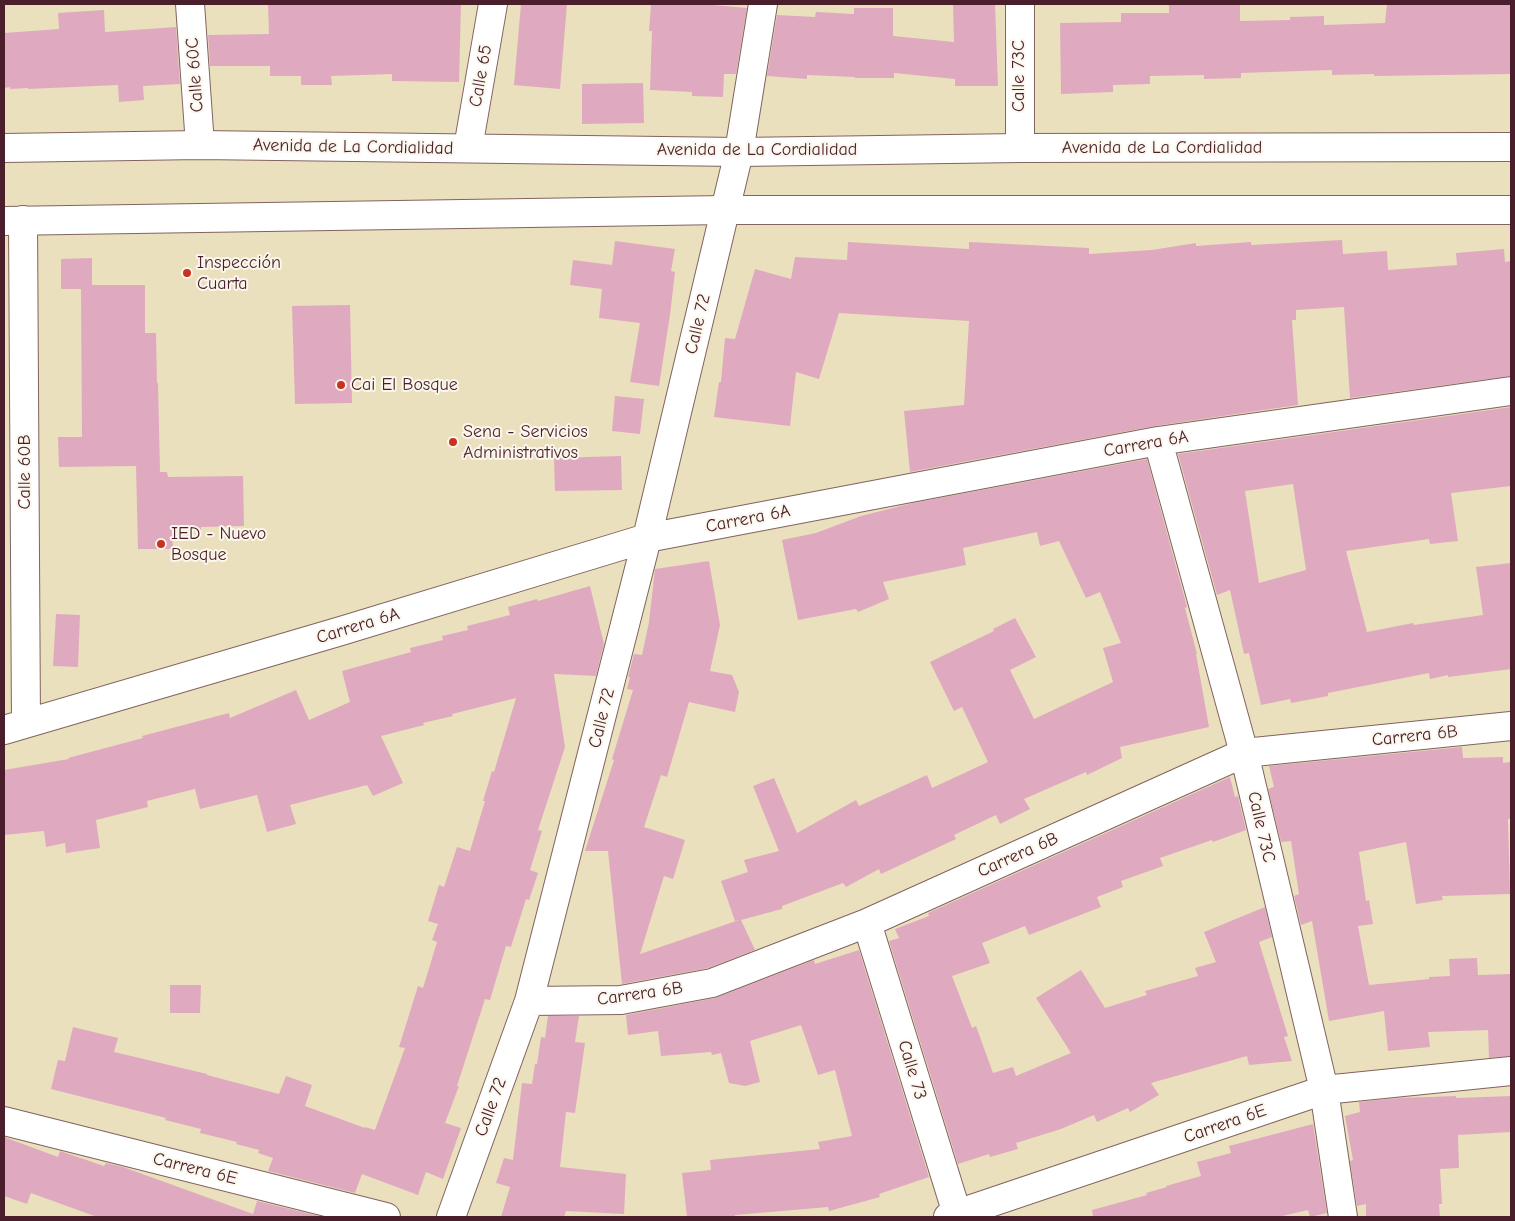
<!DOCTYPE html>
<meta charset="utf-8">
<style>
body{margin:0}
#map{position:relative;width:1515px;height:1221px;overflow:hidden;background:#eae0bd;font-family:"Comic Neue",sans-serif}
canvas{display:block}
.frame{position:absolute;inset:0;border:5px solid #4a1f2b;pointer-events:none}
</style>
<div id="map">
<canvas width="1515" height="1221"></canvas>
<div class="frame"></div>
</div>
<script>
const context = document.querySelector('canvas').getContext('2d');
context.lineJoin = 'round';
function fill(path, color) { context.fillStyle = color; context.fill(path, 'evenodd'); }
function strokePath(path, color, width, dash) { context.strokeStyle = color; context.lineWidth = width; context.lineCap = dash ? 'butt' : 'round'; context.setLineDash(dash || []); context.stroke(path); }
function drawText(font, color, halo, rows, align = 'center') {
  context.font = font + ' "Comic Neue",sans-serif'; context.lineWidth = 4; context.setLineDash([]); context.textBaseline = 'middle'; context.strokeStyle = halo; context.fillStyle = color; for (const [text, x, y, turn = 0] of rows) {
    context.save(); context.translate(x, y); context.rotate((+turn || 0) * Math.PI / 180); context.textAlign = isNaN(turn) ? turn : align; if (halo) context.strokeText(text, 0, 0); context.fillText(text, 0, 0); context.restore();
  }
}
const building = new Path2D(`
 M268,4H461L459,82L392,81V74L331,76L332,85H301V76H270V66H210L208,35L269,34Z
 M521,4H567L560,89L514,85Z
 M651,4H701L747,8L736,74H724L723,97L692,96V92L650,90L652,31H649Z
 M953,4H995L998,86H955V79L894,73V78H855V77L807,75V79L767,76L777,15L815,17L816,12L854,14V8H893V36L954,42Z
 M1169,4H1240V21L1290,20V17L1324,16V25L1385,23L1387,4H1511V74L1374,76V74L1332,75V70L1241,73V78L1204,79V75L1150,76V84L1113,85V92L1061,94L1060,23L1121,22V13H1169Z
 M104,10L105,32L176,27L180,84L143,86L144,100L119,102L118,85L28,89V88L10,89V87L4,88V33L59,29L58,13Z
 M643,83L644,123L582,124V84Z
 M1342,240L1343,254L1387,251L1388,270L1457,265L1456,253L1504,249L1505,262L1511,261V376L1350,398L1344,307L1296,310V320H1292L1298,405L1155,426L910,472L904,411L964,405L969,321L839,313L819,379L796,372L790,426L714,417L719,382H721L725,338L735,339L755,269L791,279L795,257L847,260L848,242L969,249V242L1089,248V254L1152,250L1196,243V246L1251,242V245Z
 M615,241L675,249L671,271L675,272L670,315L659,386L630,382L640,323L599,318L602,289L570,285L573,260L612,265Z
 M92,258V285H145V333H156L157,383H158L160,472H167L168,477L243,476L244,526L201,527V531L172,532L173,549H138L136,466L59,467L58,437H82L81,289H61V259Z
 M350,305L352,403L295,404L292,306Z
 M615,396L644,399L640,434L612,431Z
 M1511,407V486L1451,493L1458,541L1430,544L1429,539L1346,551L1367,632L1413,623L1414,625L1483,615L1476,567L1511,563V669L1448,677V675L1430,679L1429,673L1328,693V696L1291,703L1290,699L1261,705L1249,653L1244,654L1230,590L1217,595L1178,454ZM1293,484L1306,570L1259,583L1245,491Z
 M621,456L622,490L555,491L554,458Z
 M1147,459L1187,607L1185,608L1197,654H1196L1209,727L1120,747L1122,758L1087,775L1086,772L1024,799L1030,809L1000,824L996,815L954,835L956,839L881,874L879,869L846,887L843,883L782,906V909L741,920L755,950L708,968L622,984L608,851H585L614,760L612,759L633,690L627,689L630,677H628L634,654L642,655L649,622L655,569L709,561L720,625L710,671L732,675L739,692L735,712L689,702L667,777L661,775L644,827L685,840L673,879L664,876L640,954L739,920L735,921L721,881L748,872L744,860L779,851L753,786L774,778L797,833L856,800L859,806L927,775L932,788L988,762L962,707L954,711L930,662L994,631L993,629L1015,618L1036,657L1010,670L1034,719L1113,682L1103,648L1121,643L1100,592L1086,598L1059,541L1040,546L1037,532L963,548L966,565L883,582L889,599L858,612L856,609L798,620L782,540L816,533L861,516L913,503Z
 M590,586L604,644L596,676L554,674L565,747L538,830L542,831L530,870L538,873L529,900L526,899L511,947L506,946L490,1000L485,999L457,1086H459L445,1123L461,1128L443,1179L426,1172L418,1195L362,1174L355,1193L268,1171L273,1158L258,1153L259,1150L236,1144L237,1142L200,1133L201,1129L165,1120L166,1118L51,1089L58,1060L65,1061L73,1027L118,1038L114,1052L207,1074V1075L279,1094L286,1076L312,1085L305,1106L365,1128V1127L375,1130L405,1048L399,1047L418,986L423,988L437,942L432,940L438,924L428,921L439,885L444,887L457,847L470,851L485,801H483L492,771L494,772L516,698L452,714L453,716L423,723L424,725L381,736L403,783L373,796L367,785L290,805L296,824L267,832L257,795L200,809L195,789L147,801L148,807L96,820L100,848L66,853L65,843L46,847L44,831L4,835V770L69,759L68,758L143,738L142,736L229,713L230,718L296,690L309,720L350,702L342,671L411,652L410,648L443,640L442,636L468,630L467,626L510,615L508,607L537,599L538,601Z
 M56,614L80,615L78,667L53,666Z
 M1462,747L1463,758L1503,757V763L1511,762V819H1508L1510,894L1442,896L1443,900L1416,904L1406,842L1359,852L1366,901L1369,900L1373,924L1358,926L1369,985L1429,979V977L1450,976L1449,959L1477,958L1478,975L1511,974V1056L1489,1058L1488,1030L1428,1032L1430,1047L1388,1051L1384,1011L1329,1021L1312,921L1301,925L1294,896L1299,894L1291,841L1281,842L1268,789L1274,787L1269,766Z
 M1230,777L1235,797L1238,796L1246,830L1213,842L1212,840L1160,858L1163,866L1121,881L1123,887L1097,897L1101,907L1029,935L1025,926L982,943L990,963L952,976L972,1028L976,1026L993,1073L1013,1067L1016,1076L1071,1053L1036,998L1081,970L1105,1008L1147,995L1145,991L1198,976L1195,968L1216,962L1204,932L1265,907L1272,937L1259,942L1288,1036L1284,1037L1292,1061L1249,1065L1247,1056L1151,1083L1159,1095L1130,1112L1128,1108L1097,1122L1094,1115L1061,1129L1016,1143L1018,1149L990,1157L989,1154L958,1164L889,941L899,938L895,929L929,916L928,913Z
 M859,950L929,1177L879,1194L880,1197L829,1211L828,1207L735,1215V1217H687L682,1173L711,1170L710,1160L820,1149L818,1142L852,1136L835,1070L818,1075L801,1025L750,1041L760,1082L745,1086L729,1083L721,1053L712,1055L711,1052L661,1056L658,1031L628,1035L626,1015L715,998L814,960L815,964Z
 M170,985H201L200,1013H170Z
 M548,1016H579L575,1042L585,1043L575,1113L566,1112L560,1167L626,1174L624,1214L566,1211L564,1217H501L510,1187L496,1183L504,1158L513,1160L522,1083L532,1084L535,1064H537L541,1037L545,1038Z
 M1456,1096V1098L1511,1096V1132L1458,1135L1459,1168L1440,1169L1442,1204H1439L1440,1217H1366V1204L1357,1206L1350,1161L1353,1160L1345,1116L1360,1112L1359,1102L1398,1098Z
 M1313,1124L1327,1213L1310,1217L1308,1210L1278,1217H1093L1092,1210L1147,1195L1146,1193L1167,1187L1166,1186L1201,1176L1197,1162L1231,1153L1229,1146Z
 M4,1137L58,1157L60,1151L104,1166L106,1163L123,1167L253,1214L257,1201L323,1217H97L31,1193L27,1204L4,1196Z`);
const minor = new Path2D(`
 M190,4L200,145
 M1020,4V148
 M468,148L493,4
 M23,220L26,723
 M1158,441L1244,753L1324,1090L1343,1217
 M4,730L341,631L647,538L1158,441L1511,391
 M867,923L958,1217
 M529,1001L621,1000L712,983L867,923L1244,753L1511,726
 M4,1121L386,1217
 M451,1217L529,1001L647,538L739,152L763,4
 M948,1217L1324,1090L1511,1071`);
const major = new Path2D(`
 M4,148L200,145L739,152L1020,148L1511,147
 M4,221L725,210H1511`);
const markers = [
 [187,273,5,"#c8321e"],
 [341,385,5,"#c8321e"],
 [453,442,5,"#c8321e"],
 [161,544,5,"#c8321e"]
];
const streetNames = [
 ["Calle 60C",195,75,-94],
 ["Calle 65",481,76,-80],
 ["Calle 73C",1019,76,-90],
 ["Avenida de La Cordialidad",353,147,1],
 ["Avenida de La Cordialidad",1162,148],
 ["Avenida de La Cordialidad",757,150],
 ["Calle 72",698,324,-77],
 ["Carrera 6A",1146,444,-10],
 ["Calle 60B",25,472,-90],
 ["Carrera 6A",748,519,-11],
 ["Carrera 6A",358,626,-17],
 ["Calle 72",602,718,-76],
 ["Carrera 6B",1415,736,-6],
 ["Calle 73C",1261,827,77],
 ["Carrera 6B",1018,855,-24],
 ["Carrera 6B",640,994,-8],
 ["Calle 73",912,1070,73],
 ["Calle 72",491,1107,-70],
 ["Carrera 6E",1225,1124,-19],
 ["Carrera 6E",195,1169,14]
];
const poiNames = [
 ["Inspección",197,263],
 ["Cuarta",197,284],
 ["Cai El Bosque",351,385],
 ["Sena - Servicios",463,432],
 ["Administrativos",463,453],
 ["IED - Nuevo",171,534],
 ["Bosque",171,555]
];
fill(building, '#dfaabf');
strokePath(minor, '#82635e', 30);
strokePath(major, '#82635e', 30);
strokePath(minor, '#fff', 28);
strokePath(major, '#fff', 28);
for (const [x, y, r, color] of markers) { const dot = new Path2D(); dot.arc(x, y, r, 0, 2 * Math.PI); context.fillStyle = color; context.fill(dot); strokePath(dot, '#fbf7ec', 2); }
drawText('18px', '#4a1f2b', '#fbf7ec', streetNames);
drawText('18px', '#4a1f2b', '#fbf7ec', poiNames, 'left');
</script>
